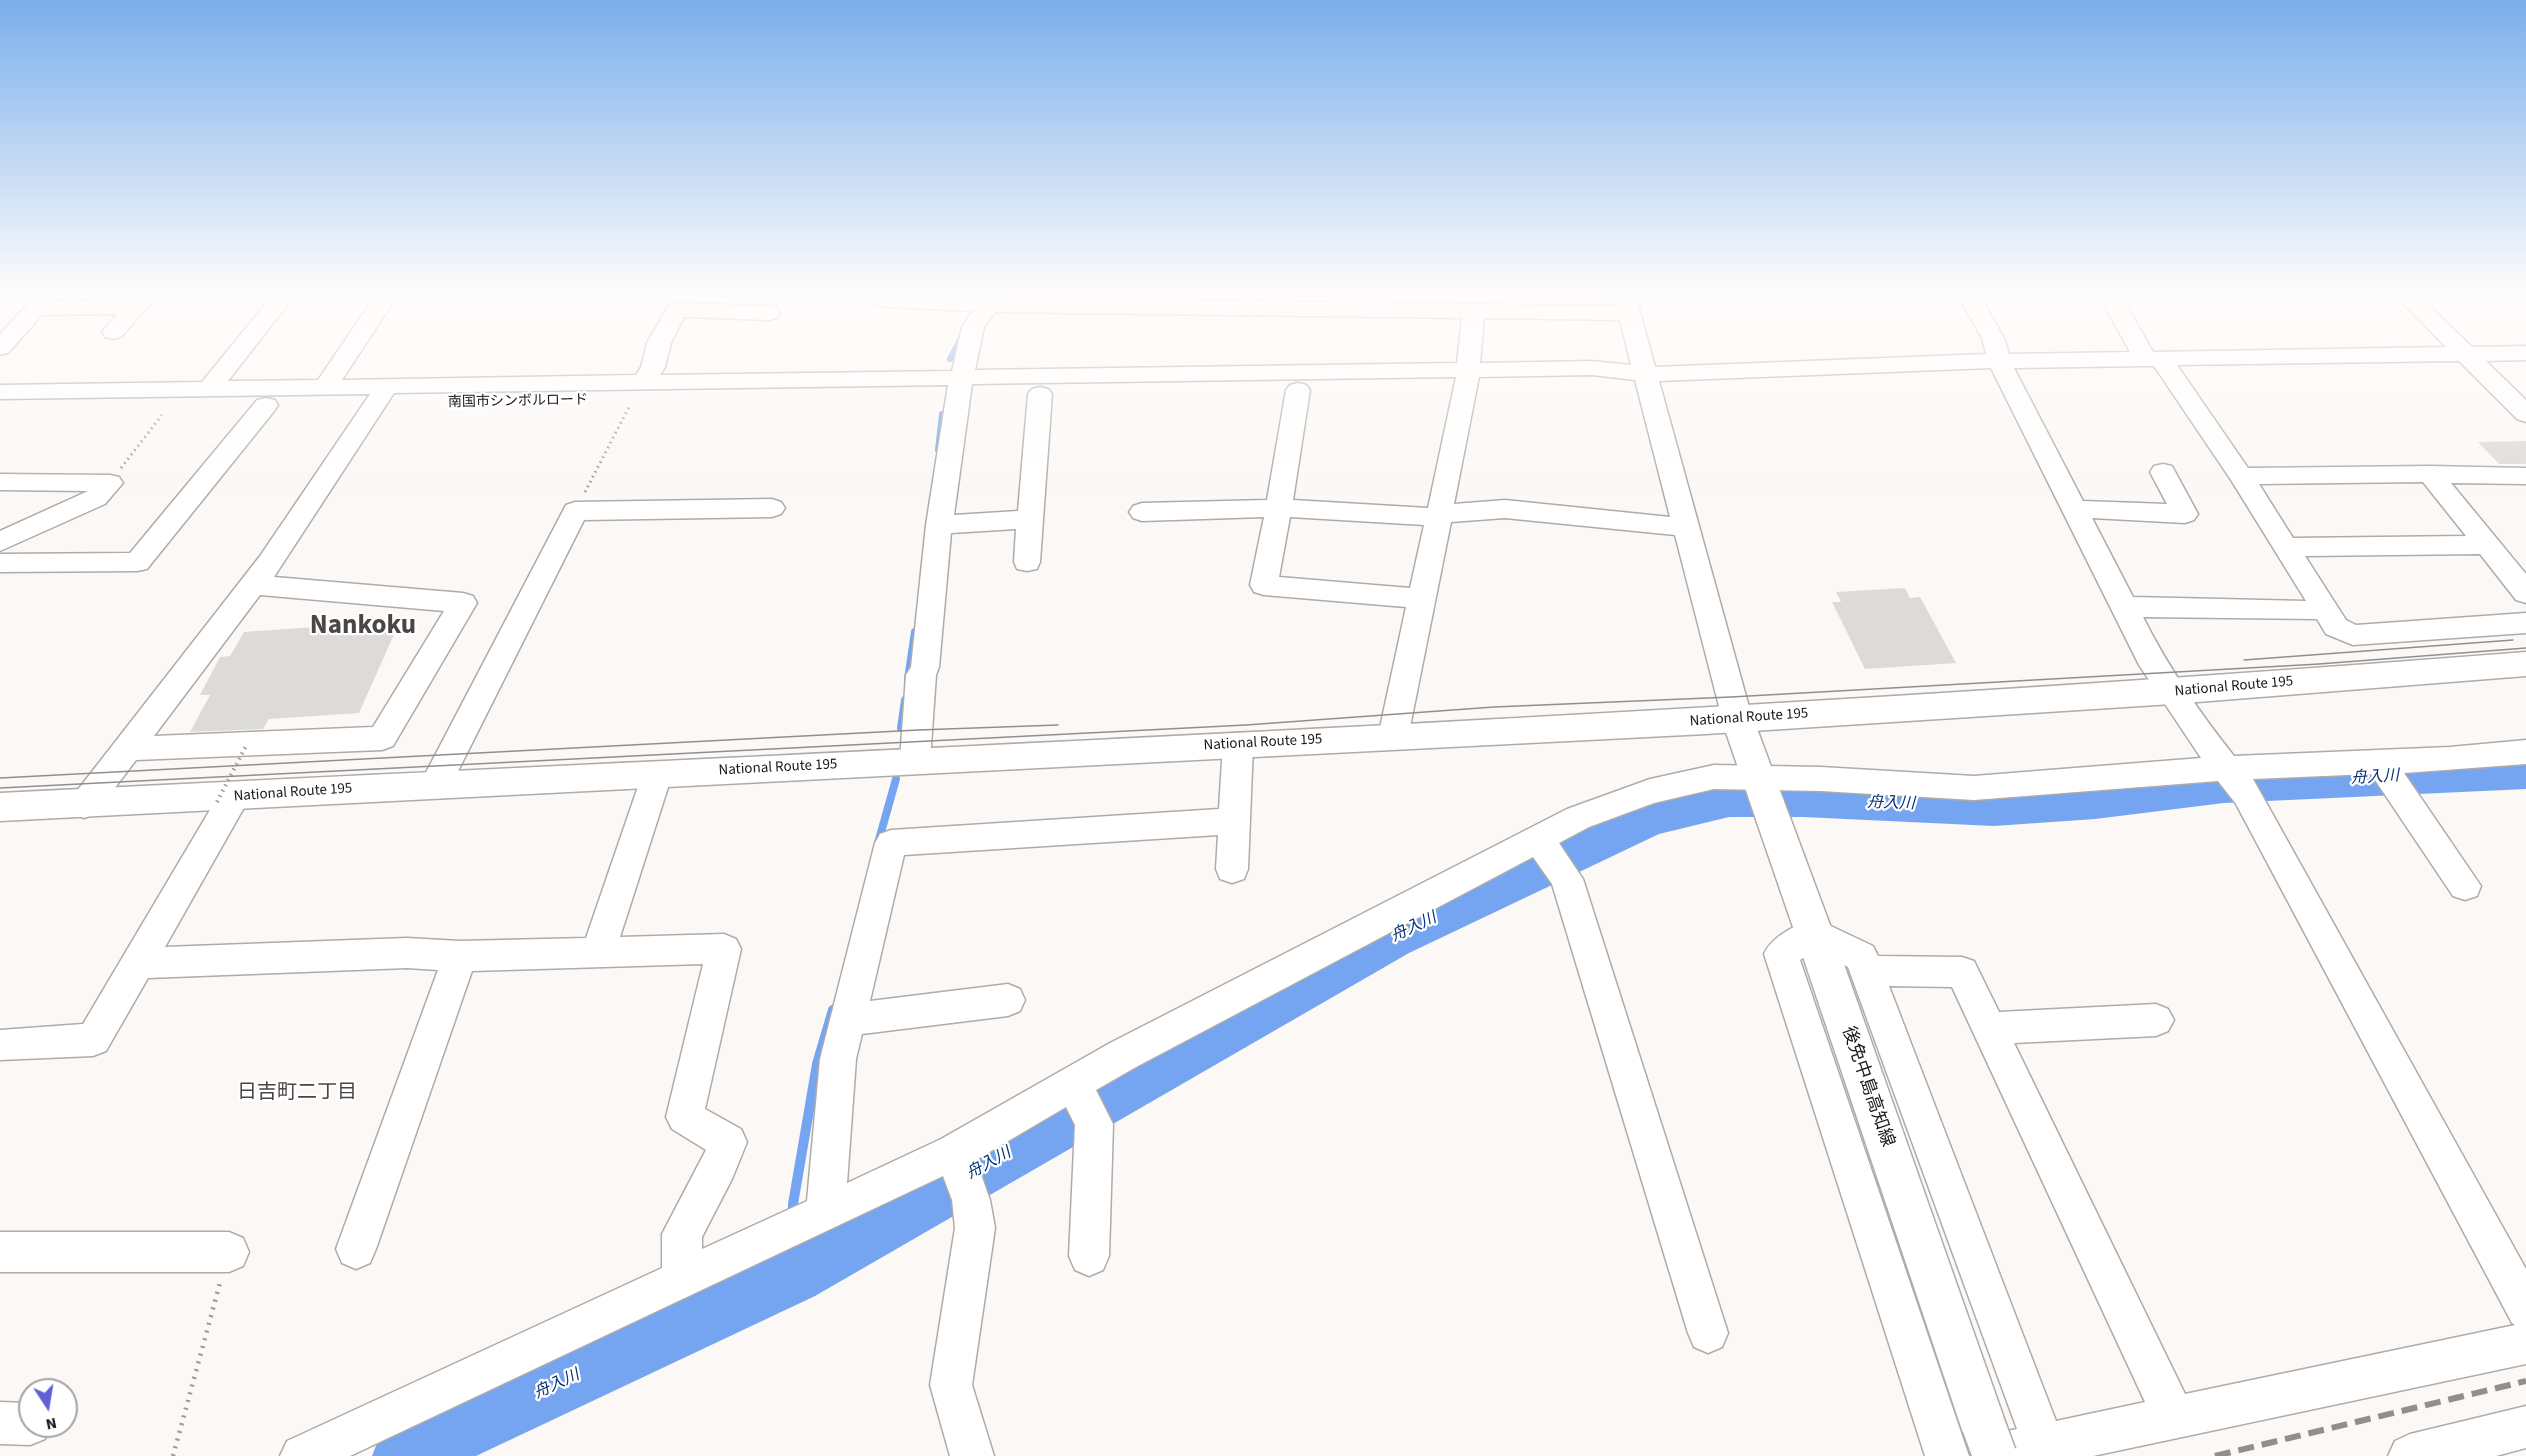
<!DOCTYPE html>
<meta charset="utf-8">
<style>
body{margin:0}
#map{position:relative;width:2526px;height:1456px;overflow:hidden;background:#fcf8f6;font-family:"Source Sans 3",sans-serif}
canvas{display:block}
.north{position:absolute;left:18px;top:1378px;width:60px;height:60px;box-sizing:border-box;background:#fff;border:2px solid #a4a3a3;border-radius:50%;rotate:168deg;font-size:16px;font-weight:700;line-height:24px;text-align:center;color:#1b1a19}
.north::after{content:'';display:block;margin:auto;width:21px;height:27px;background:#615fd8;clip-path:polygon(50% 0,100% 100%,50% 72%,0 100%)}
</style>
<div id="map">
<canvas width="2526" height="1456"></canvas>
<div class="north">N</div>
</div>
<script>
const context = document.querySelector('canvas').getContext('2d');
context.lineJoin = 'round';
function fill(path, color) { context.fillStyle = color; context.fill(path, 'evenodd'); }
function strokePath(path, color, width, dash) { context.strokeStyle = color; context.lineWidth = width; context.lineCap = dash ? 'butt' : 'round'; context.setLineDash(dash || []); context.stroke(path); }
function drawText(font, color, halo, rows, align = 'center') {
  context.font = font + ' "Source Sans 3","Noto Sans JP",sans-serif'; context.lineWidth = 4.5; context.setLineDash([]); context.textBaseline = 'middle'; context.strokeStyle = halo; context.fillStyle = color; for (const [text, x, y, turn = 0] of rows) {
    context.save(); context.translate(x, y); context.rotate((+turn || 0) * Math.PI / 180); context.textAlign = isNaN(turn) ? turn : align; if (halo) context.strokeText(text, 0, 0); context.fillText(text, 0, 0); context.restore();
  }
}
const built = new Path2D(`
 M998,290H1592L1595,302L1592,308L995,301Z`);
const streamFar2 = new Path2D(`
 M950,359L963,334
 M938,450L942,414`);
const streamFar1 = new Path2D(`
 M908,679L915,632
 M901,728L905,700
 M878,843L896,779`);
const stream = new Path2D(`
 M793,1216V1204L817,1064L833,1010
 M793,1237L794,1275`);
const river = new Path2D(`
 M2526,753V789L2224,803L2095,819L1994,826L1803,817H1729L1659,834L1409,953L815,1296L476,1456H372L381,1433L773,1254L1373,923L1648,799L1729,779H1803L1994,788L2095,781L2224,767Z`);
const building = new Path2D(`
 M2526,441V464H2499L2478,442Z
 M1905,588L1910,598L1920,597L1956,663L1865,669L1832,602H1841L1836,592Z
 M400,621L359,713L269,719L263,729L190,732L210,695H200L220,657L230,656L244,632Z`);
const pathFar1 = new Path2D(`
 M121,468L162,415
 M585,492L629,407`);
const path = new Path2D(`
 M173,1456L220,1283`);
const minor = new Path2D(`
 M41,290H57L60,294L55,301L129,300L139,290H162L121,337L113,339L105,337L102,332L117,314L42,315L8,353L0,355V334Z
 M277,290H299L228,381L318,380L379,290H401L342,380L636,375L641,367L647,343L666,310L669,305L677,303L769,306L777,308L780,313L777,318L769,320L684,317L671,343L665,367L660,375L952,371L962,327L973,311L885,307L877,305L861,290H886L891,294L980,298L982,290H1004L1002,298L1616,306L1612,290H1634L1655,367L1986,354L1982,338L1955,290H1977L2004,338L2009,354L2130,352L2096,290H2118L2153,352L2446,347L2390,290H2413L2472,347L2526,346V360L2486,361L2526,400V422L2517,419L2459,361L2177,365L2248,468L2430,466L2526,468V484L2451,483L2526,574V603L2516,600L2480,554L2305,556L2346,620L2356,625L2526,613V633L2353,645L2326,634L2317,619L2143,617C2168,667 2199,712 2234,756L2450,747L2526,740V764L2404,773L2481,886L2477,896L2465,900L2453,896L2371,774L2253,779L2526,1269V1364L2093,1456H1970L1977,1441L1992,1434L2017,1429L1848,967L1815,950L1800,960L1969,1456H1925L1764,954C1772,936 1796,925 1814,918L1873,946L1878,956L1962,957L1974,961L1999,1012L2156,1004L2168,1009L2174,1020L2168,1031L2156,1036L2014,1043L2185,1394L2515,1325L2512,1323L2236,804L2218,781L1974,800L1821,791L1714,789L1654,803L1589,827L1559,843L1583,879L1728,1333L1722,1347L1708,1353L1694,1347L1688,1333L1552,884L1533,857L1136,1067L1096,1090L1113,1124L1109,1256L1103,1270L1089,1276L1075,1270L1069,1256L1075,1125L1066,1107L976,1160L990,1200L995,1228L972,1385L994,1456H950L930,1385L955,1228L952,1200L943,1176L350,1456H280L287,1441L662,1268V1234L706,1150L672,1129L666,1117L703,964L472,971L376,1249L370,1263L356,1269L342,1263L336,1249L438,970L407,968L148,978L106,1051L93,1056L0,1060V1030L83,1024L223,788L234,785L245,788L250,797L165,947L407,938L460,941L586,938L642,775L646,766L657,763L668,766L672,775L620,937L724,934L736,939L741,949L705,1109L741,1129L747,1142L732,1179L702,1237V1249L807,1201L820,1059L875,843L880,834L891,830L1219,809L1223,745L1227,737L1238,733L1249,737L1253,745L1248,869L1244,879L1232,883L1220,879L1216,869L1218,835L904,855L870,1001L1008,984L1020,989L1025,1000L1020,1011L1008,1016L862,1034L856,1059L847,1183L941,1139L1110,1043L1567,809L1650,779L1714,765L1821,767L1974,776L2201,758L2139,665L1991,368L1659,381L1752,718L1748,726L1737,729L1726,726L1722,718L1675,535L1505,518L1451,522L1408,737L1404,745L1393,749L1382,745L1378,737L1406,607L1264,595L1254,592L1250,585L1264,517L1142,521L1133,518L1129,512L1133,506L1142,503L1267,500L1286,390L1290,385L1298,383L1306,385L1310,390L1293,500L1428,508L1456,377L972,384L954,515L1018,511L1028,394L1032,389L1040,387L1048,389L1052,394L1040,562L1037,569L1027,571L1017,569L1014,562L1016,529L951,533L939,667L936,675L930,760L926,768L915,772L904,768L900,760L906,675L911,667L926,525L948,385L394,393L274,577L463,593L473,596L477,603L393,746L382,750L136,760L95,814L84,818L73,814L68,805L73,796L260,556L370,394L0,399V385L202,382ZM995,312L1462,318L1457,363L975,370L984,327ZM1484,318L1620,320L1631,365L1592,361L1480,363ZM2146,366H2154L2231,480L2306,601L2133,597L2092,518L2185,523L2194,520L2198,514L2172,466L2163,464L2154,466L2150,472L2167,504L2083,501L2014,368ZM1592,375L1635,380L1670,517L1505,500L1454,504L1479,377ZM2423,482L2466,536L2293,538L2259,484ZM1290,517L1424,525L1410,588L1279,577ZM260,595L444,611L373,727L154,736ZM1889,986L1952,987L2145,1402L2056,1421Z
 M266,398L275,400L278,405L275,410L147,569L137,571L0,572V554L130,553L257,400Z
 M0,474L110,475L119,477L123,483L105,504L0,551V531L88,491L0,490Z
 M772,499L781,502L785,508L781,514L772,517L584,520L447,793L436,796L425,793L420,784L566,505L575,502Z
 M0,1232H229L243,1238L249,1252L243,1266L229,1272H0Z
 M0,1402L30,1403V1426H50L45,1439L30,1445L0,1444Z
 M2526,1406V1448L2496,1456H2388L2395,1441L2410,1434Z`);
const major = new Path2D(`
 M1737,706L1749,709L1753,718L1833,933L2006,1424L2000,1441L1983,1447L1966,1441L1960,1424L1795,933L1721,718L1725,709Z`);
const highway = new Path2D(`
 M2526,652V676L2172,704L1706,734L0,821V793C842,751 1685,718 2526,652Z`);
const tram = new Path2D(`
 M2244,660L2513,640
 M0,778L918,730L1058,725
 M0,788L1246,725L1494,707L1731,697L2319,664L2526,648`);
const rail = new Path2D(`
 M2215,1456L2526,1381`);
const pathBridge = new Path2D(`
 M217,802L247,744`);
const majorBridge = new Path2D(`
 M1983,1424L1995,1456`);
const farStreetnames = [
 ["南国市シンボルロード",518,402,-1]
];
const streetNames = [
 ["National Route 195",2234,687,-5],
 ["National Route 195",1749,718,-4],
 ["National Route 195",1263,743,-3],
 ["National Route 195",778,768,-3],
 ["National Route 195",293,793,-4]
];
const waterNames = [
 ["舟入川",2375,778,-3],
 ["舟入川",1891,804,2],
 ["舟入川",1414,928,-25],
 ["舟入川",989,1164,-29],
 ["舟入川",557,1385,-25]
];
const nearStreetnames = [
 ["後免中島高知線",1867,1087,71]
];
const nearNeighbourhoodnames = [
 ["日吉町二丁目",297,1094]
];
const townNames = [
 ["Nankoku",363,627]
];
fill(built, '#f5ebe4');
strokePath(streamFar2, '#75a5f1', 6);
strokePath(streamFar1, '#75a5f1', 8);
strokePath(stream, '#75a5f1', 10);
fill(river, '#75a5f1');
fill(building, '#dddbd8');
strokePath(minor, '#aeaba9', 3);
strokePath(major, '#aeaba9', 3);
strokePath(highway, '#aeaba9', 3);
strokePath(pathFar1, '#9c9998', 3, [1.5, 4]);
strokePath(path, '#9c9998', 4.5, [2, 6]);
fill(minor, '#fff');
fill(major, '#fff');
fill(highway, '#fff');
strokePath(tram, '#918e8d', 1.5);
strokePath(rail, '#918e8d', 6, [16, 8]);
strokePath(majorBridge, '#aeaba9', 46, []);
strokePath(pathBridge, '#9c9998', 4, [1.5, 4.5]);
strokePath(majorBridge, '#fff', 43);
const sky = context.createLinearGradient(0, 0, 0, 494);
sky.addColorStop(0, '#7aaeec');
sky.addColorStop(0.59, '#fefcfb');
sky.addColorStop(1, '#fefcfb00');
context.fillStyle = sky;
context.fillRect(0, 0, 2526, 494);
drawText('14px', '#1b1a19', '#fff', farStreetnames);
drawText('15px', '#1b1a19', '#fff', streetNames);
drawText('italic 16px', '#053073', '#fff', waterNames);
drawText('18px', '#1b1a19', '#fff', nearStreetnames);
drawText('20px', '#494645', '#fff', nearNeighbourhoodnames);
drawText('bold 27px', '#494645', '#fff', townNames);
</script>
